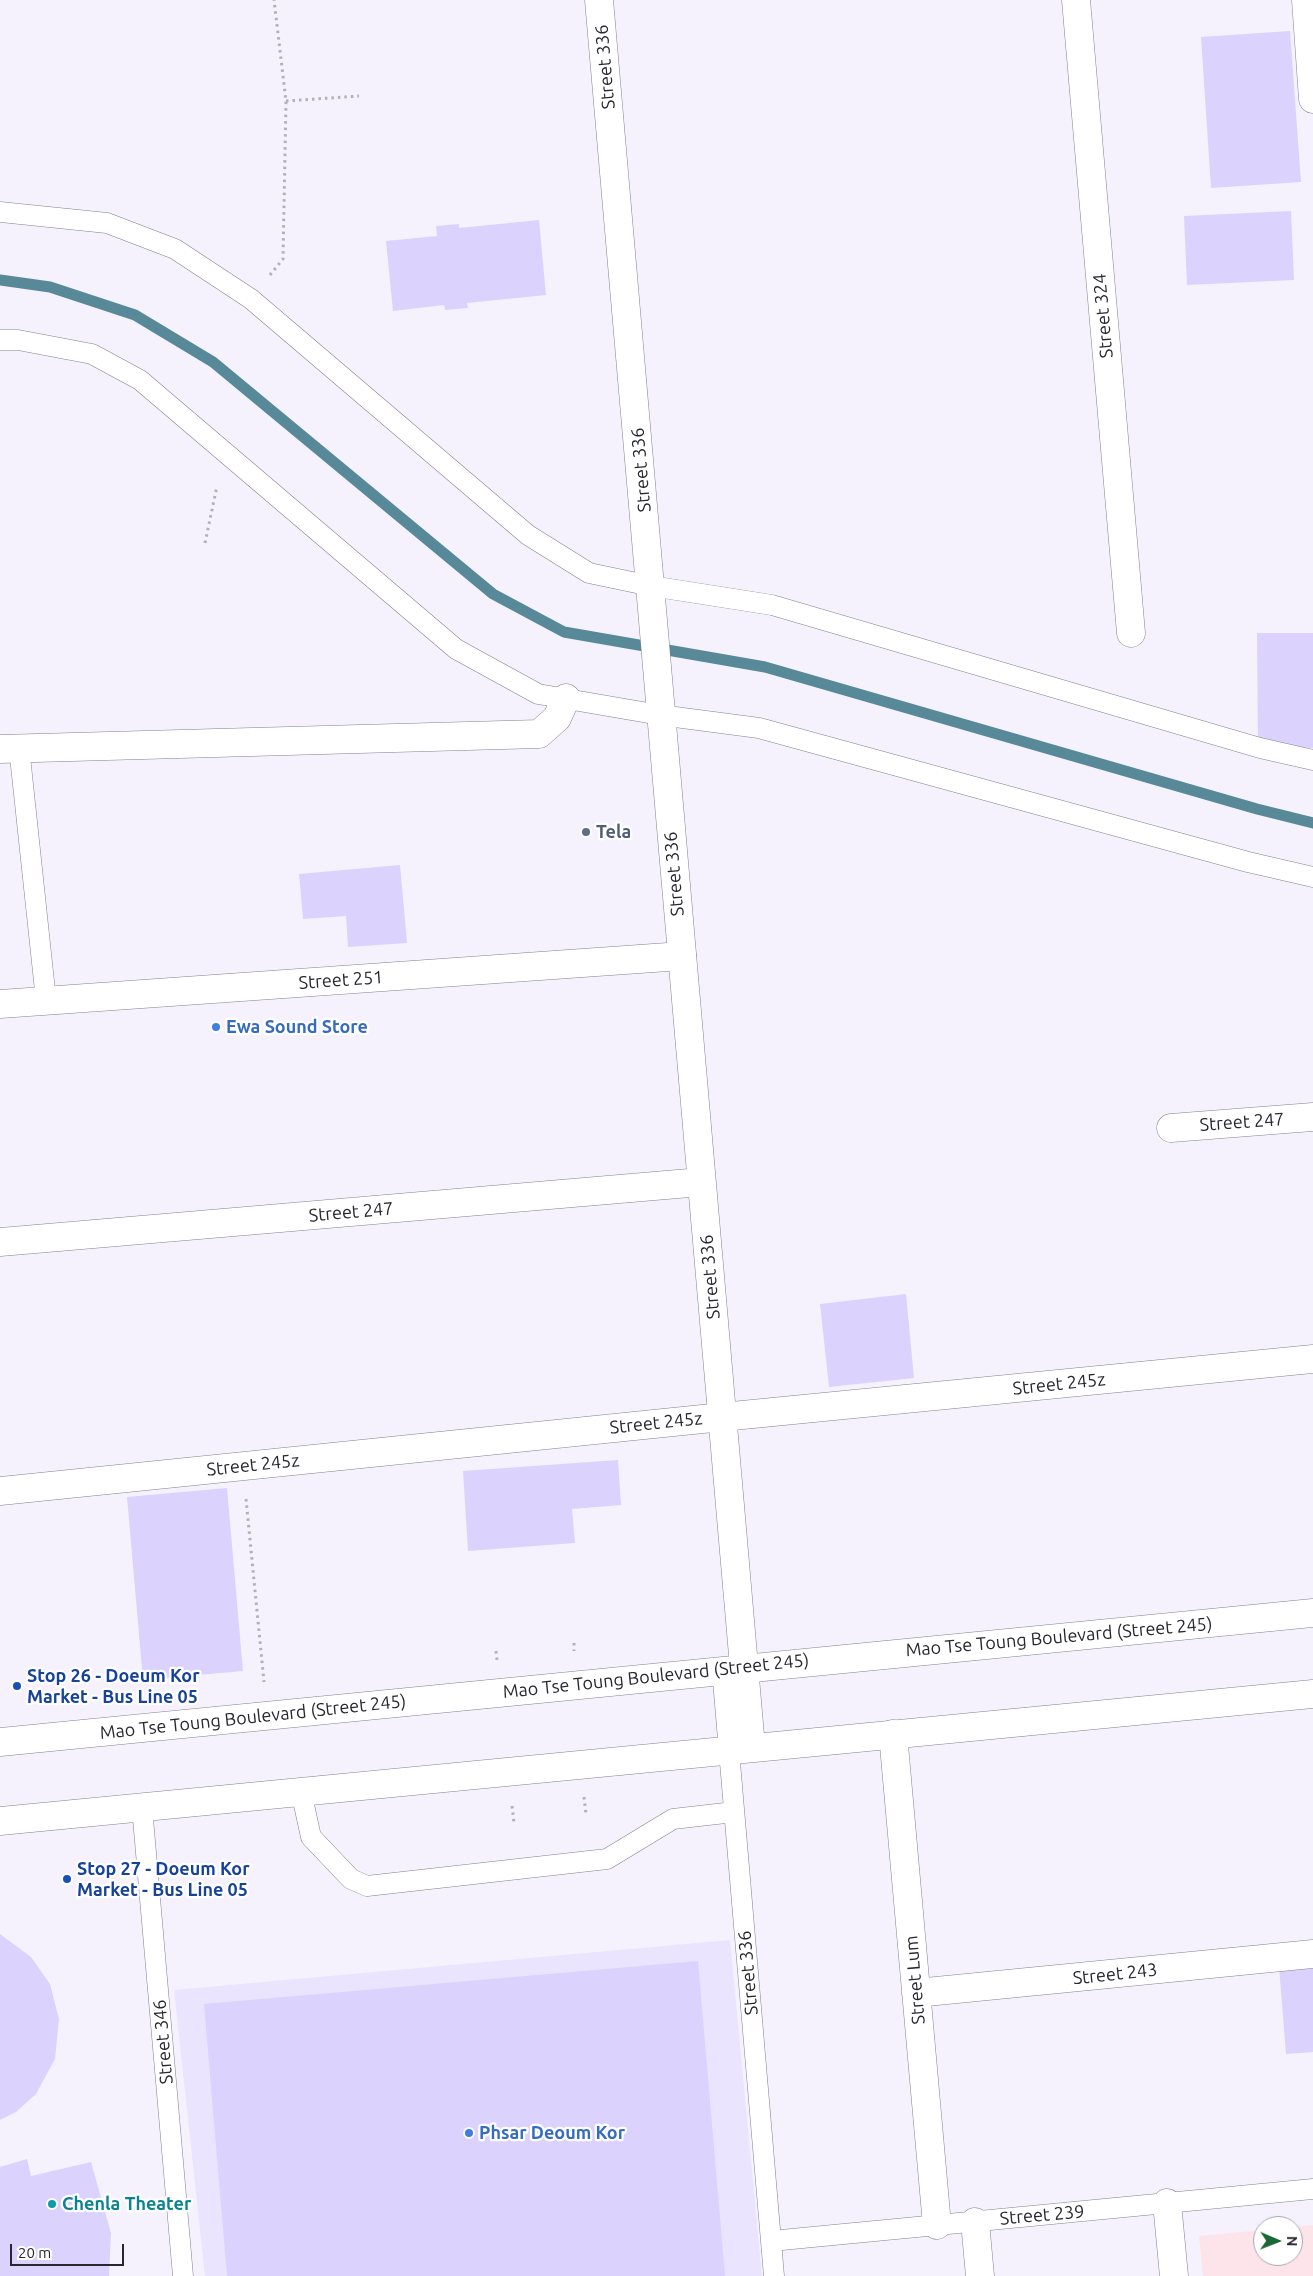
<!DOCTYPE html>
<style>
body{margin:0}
#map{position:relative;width:1313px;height:2276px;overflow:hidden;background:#f5f2fe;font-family:Ubuntu,sans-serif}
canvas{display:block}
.north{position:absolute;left:1253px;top:2216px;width:50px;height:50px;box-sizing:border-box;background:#fff;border:1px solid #a9a8ab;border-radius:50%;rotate:91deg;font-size:14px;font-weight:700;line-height:20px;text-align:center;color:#28262e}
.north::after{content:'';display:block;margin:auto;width:18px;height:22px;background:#1b6735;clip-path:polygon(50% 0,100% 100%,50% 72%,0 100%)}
.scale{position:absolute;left:10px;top:2244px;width:114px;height:22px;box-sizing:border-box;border:2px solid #28262e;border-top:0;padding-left:6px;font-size:15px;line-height:18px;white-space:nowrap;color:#28262e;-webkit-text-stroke:4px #fff;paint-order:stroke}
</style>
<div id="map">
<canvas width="1313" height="2276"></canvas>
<div class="north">N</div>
<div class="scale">20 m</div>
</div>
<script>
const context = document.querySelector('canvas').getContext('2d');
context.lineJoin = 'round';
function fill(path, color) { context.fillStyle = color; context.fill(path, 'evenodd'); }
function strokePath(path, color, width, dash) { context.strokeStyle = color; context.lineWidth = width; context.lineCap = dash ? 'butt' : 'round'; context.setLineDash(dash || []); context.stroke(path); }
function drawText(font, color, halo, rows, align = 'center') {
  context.font = font + ' Ubuntu,sans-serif'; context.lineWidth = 4.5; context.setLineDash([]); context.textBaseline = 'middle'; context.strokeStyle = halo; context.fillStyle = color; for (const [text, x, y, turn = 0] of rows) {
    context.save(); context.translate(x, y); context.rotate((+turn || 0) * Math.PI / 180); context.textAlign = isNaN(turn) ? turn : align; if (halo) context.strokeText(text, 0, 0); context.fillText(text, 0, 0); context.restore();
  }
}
const built = new Path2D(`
 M730,1940L762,2276H205L174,1990Z`);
const education = new Path2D(`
 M1313,2225V2276H1203L1199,2236L1263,2230V2256H1293V2227Z`);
const stream = new Path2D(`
 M0,280L50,287L135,315L213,362L493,594L564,632L765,667L1257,809L1313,823`);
const building = new Path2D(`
 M1290,31L1301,182L1211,188L1201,37Z
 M1291,211L1294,280L1187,285L1184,216Z
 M539,220L546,295L467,303L468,308L445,310L444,305L393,311L386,241L437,236L436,226L459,224V228Z
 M1257,633H1313V748L1258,747Z
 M400,865L407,943L348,947L346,916L303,919L299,874Z
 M906,1294L914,1378L829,1387L820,1304Z
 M618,1460L621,1505L572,1509L575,1543L468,1551L463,1471Z
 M227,1488L243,1671L143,1680L127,1497Z
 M0,1934L31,1957L50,1984L59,2019L55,2059L36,2094L16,2112L0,2120Z
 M698,1961L725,2276H227L204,2004Z
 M1313,1965V2052L1286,2054L1279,1967Z
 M27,2159L31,2176L91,2162L111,2233L109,2276H0V2167Z`);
const path = new Path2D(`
 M286,101L359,96
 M270,275L283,259L286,101L274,0
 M205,543L217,486
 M246,1499L264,1682
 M574,1643V1651
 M496,1651L497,1660
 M584,1797L586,1814
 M512,1806L514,1823`);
const lane = new Path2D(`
 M0,212L107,223L175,249L251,299L528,535L589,573L651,586L772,605L1260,748L1313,760
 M0,340H18L92,354L140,380L456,649L538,694L660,715L759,728L1248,862L1313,877
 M19,747L46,1000
 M722,1669L774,2276
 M301,1791L311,1837L351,1879L367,1886L607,1859L673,1819L734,1812
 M142,1807L183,2276
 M771,2241L1313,2189`);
const street = new Path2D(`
 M1076,0L1131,633
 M1306,0L1313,99
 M0,749L539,734L557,718L566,698
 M0,1004L682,956
 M1171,1128L1313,1117
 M0,1242L701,1182
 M0,1491L722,1417L1313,1359
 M893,1734L937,2225
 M916,1993L1313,1954
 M1167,2203L1174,2276
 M975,2222L980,2276`);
const secondary = new Path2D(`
 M599,0L751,1747
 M0,1742L1313,1613
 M0,1821L1313,1694`);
const markers = [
 [586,832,5,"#5c6f8a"],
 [216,1027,5,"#3f7fe0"],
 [17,1686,5,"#1a4fb4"],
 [67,1879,5,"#1a4fb4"],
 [469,2133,5,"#3f7fe0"],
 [52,2204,5,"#0f9aa8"]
];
const streetNames = [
 ["Street 336",605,67,-95],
 ["Street 324",1103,316,-95],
 ["Street 336",641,470,-95],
 ["Street 336",674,874,-95],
 ["Street 251",341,980,-4],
 ["Street 247",1242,1122,-4],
 ["Street 247",351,1212,-5],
 ["Street 336",710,1277,-95],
 ["Street 245z",1059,1384,-6],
 ["Street 245z",656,1423,-6],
 ["Street 245z",253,1465,-6],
 ["Mao Tse Toung Boulevard (Street 245)",1059,1637,-5],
 ["Mao Tse Toung Boulevard (Street 245)",656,1676,-6],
 ["Mao Tse Toung Boulevard (Street 245)",253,1717,-6],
 ["Street 336",748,1973,-95],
 ["Street 243",1115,1974,-6],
 ["Street Lum",915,1980,-95],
 ["Street 346",163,2042,-95],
 ["Street 239",1042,2215,-5]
];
const serviceNames = [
 ["Tela",596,832]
];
const shopNames = [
 ["Ewa Sound Store",226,1027],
 ["Phsar Deoum Kor",479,2133]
];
const transitNames = [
 ["Stop 26 - Doeum Kor",27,1676],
 ["Market - Bus Line 05",27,1697],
 ["Stop 27 - Doeum Kor",77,1869],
 ["Market - Bus Line 05",77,1890]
];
const cultureNames = [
 ["Chenla Theater",62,2204]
];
fill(built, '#eae4fe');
fill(education, '#fde3ea');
strokePath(stream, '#588998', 11);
fill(building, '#dcd2fe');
strokePath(lane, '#848091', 21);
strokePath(street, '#848091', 29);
strokePath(secondary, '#848091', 29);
strokePath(path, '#b3b0bb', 3, [2.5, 4]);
strokePath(lane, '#fff', 20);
strokePath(street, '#fff', 28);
strokePath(secondary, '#fff', 28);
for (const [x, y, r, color] of markers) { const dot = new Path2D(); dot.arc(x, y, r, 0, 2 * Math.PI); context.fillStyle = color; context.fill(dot); strokePath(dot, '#fff', 2); }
drawText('18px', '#28262e', '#fff', streetNames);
drawText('bold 18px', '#4e5e75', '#fff', serviceNames, 'left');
drawText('bold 18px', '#366cbe', '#fff', shopNames, 'left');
drawText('bold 18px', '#164399', '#fff', transitNames, 'left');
drawText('bold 18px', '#0d838f', '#fff', cultureNames, 'left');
</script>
